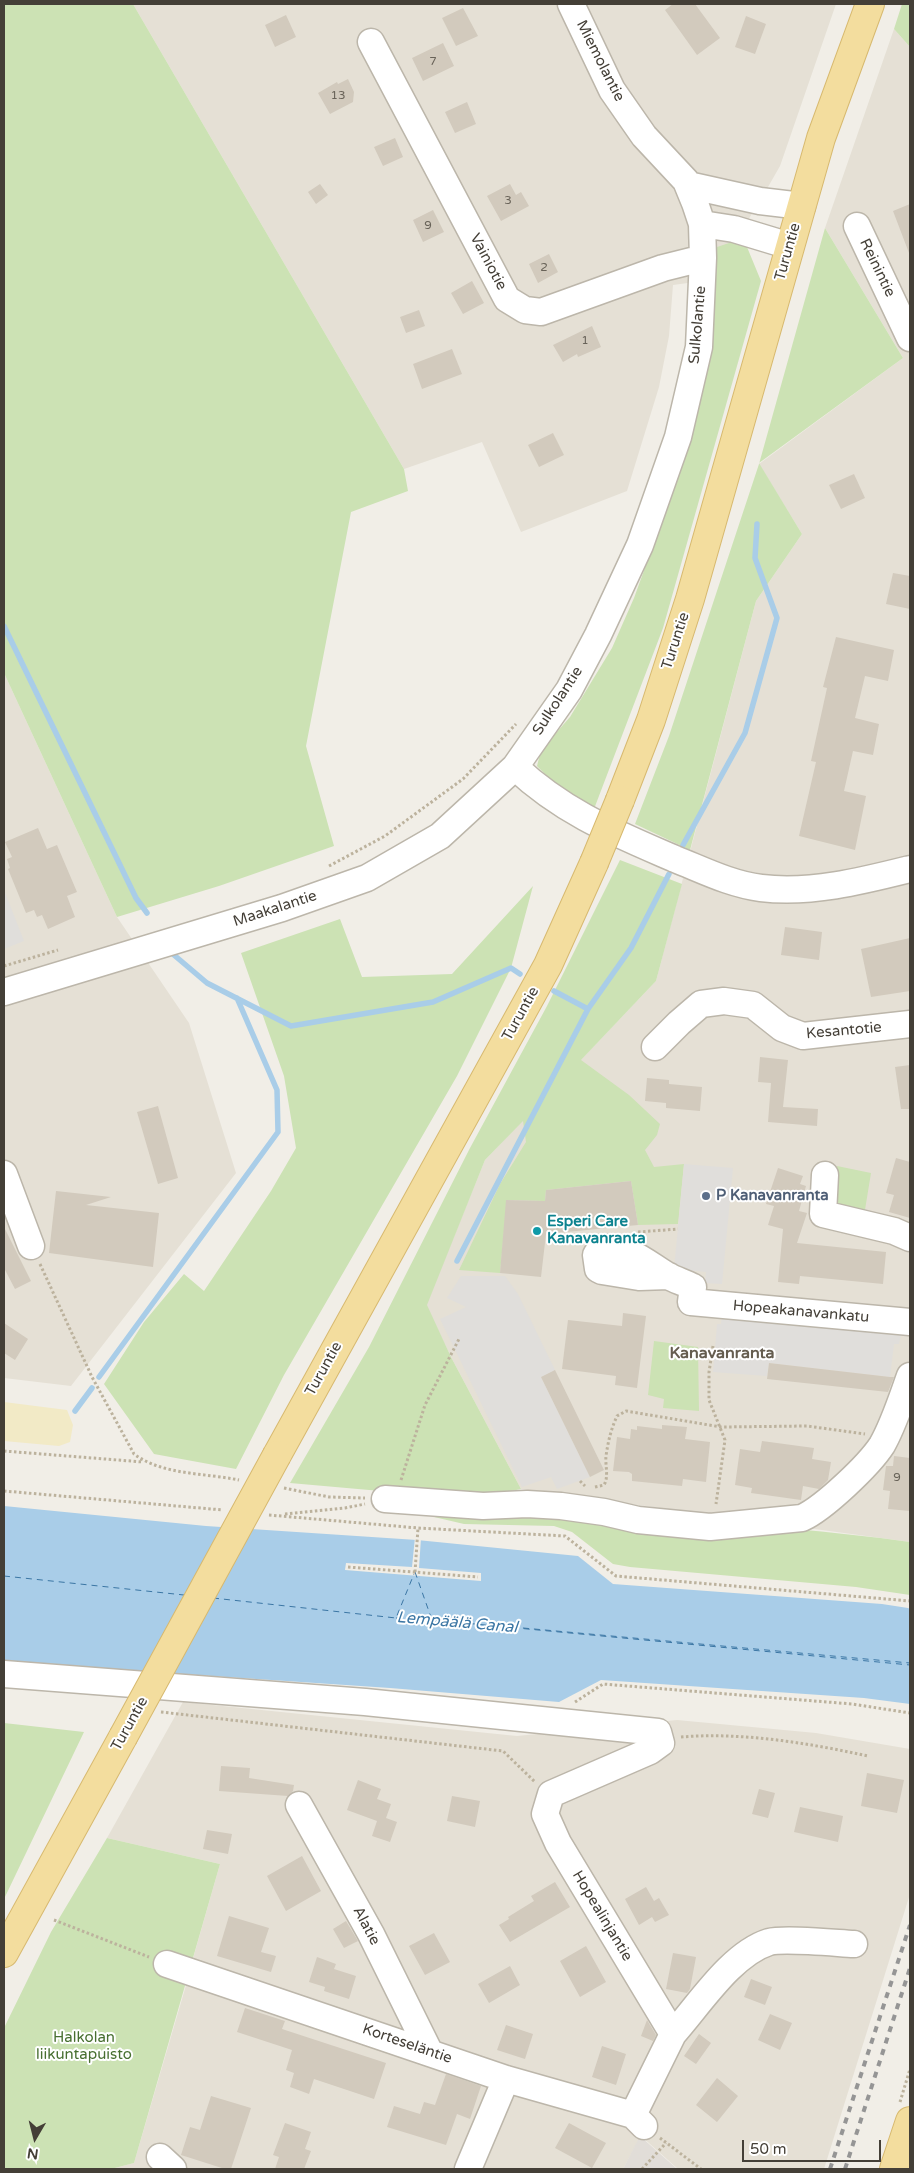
<!DOCTYPE html>
<meta charset="utf-8">
<style>
body{margin:0}
#map{position:relative;width:914px;height:2173px;overflow:hidden;background:#f1eee7;font-family:"Varela Round",sans-serif}
canvas{display:block}
.frame{position:absolute;inset:0;border:5px solid #443f37;pointer-events:none}
.north{position:absolute;left:10px;top:2113px;width:50px;height:50px;-webkit-text-stroke:4px #fff;paint-order:stroke;rotate:188deg;font-size:14px;font-weight:700;line-height:20px;text-align:center;color:#443f37}
.north::after{content:'';display:block;margin:auto;width:18px;height:22px;background:#443f37;clip-path:polygon(50% 0,100% 100%,50% 72%,0 100%)}
.scale{position:absolute;left:742px;top:2140px;width:139px;height:22px;box-sizing:border-box;border:2px solid #443f37;border-top:0;padding-left:6px;font-size:15px;line-height:18px;white-space:nowrap;color:#443f37;-webkit-text-stroke:4px #fff;paint-order:stroke}
</style>
<div id="map">
<canvas width="914" height="2173"></canvas>
<div class="frame"></div>
<div class="north">N</div>
<div class="scale">50 m</div>
</div>
<script>
const context = document.querySelector('canvas').getContext('2d');
context.lineJoin = 'round';
function fill(path, color) { context.fillStyle = color; context.fill(path, 'evenodd'); }
function strokePath(path, color, width, dash) { context.strokeStyle = color; context.lineWidth = width; context.lineCap = dash ? 'butt' : 'round'; context.setLineDash(dash || []); context.stroke(path); }
function drawText(font, color, halo, rows, align = 'center') {
  context.font = font + ' "Varela Round",sans-serif'; context.lineWidth = 4; context.setLineDash([]); context.textBaseline = 'middle'; context.strokeStyle = halo; context.fillStyle = color; for (const [text, x, y, turn = 0] of rows) {
    context.save(); context.translate(x, y); context.rotate((+turn || 0) * Math.PI / 180); context.textAlign = isNaN(turn) ? turn : align; if (halo) context.strokeText(text, 0, 0); context.fillText(text, 0, 0); context.restore();
  }
}
const residential = new Path2D(`
 M133,4H836L780,166L760,201L710,280L673,285L669,336L659,387L627,491L521,532L482,442L404,469Z
 M894,29L910,47V1542L521,1489L451,1357L426,1305L485,1160L656,981L756,601L802,534L759,464L903,358L825,228Z
 M4,673L117,917L189,1023L236,1173L71,1386L4,1378Z
 M183,1702L517,1736L677,1720L816,1733L910,1749V1894L824,2169H678L641,2136L623,2169H480L520,2074L192,1962L220,1864L107,1838Z
 M187,1982L493,2083L460,2169H111L134,2163Z`);
const industrial = new Path2D(`
 M640,2136L676,2168L678,2169H623Z`);
const green = new Path2D(`
 M4,4H133L404,469L408,491L351,512L306,746L334,846L219,886L117,917L4,673Z
 M902,4H910V47L894,29Z
 M825,228L903,358L759,463L802,534L756,601L690,850L635,824L669,736L759,464Z
 M735,241L747,247L761,281L663,628L594,809L551,780L537,766L541,750L570,717L612,648L634,598L662,521L717,247Z
 M620,860L682,884L656,981L581,1060L629,1095L660,1124L657,1135L645,1150L654,1167L684,1164L678,1224L638,1225L631,1181L546,1190L545,1201L507,1200L500,1273L459,1270L500,1184L526,1142L523,1121L485,1160L427,1305L451,1357L521,1489L471,1499L290,1483L369,1347L470,1148L547,1006Z
 M533,886L511,968L457,1076L284,1375L236,1469L154,1454L104,1384L144,1322L184,1274L204,1291L271,1191L296,1148L284,1076L241,953L340,919L362,977L452,974Z
 M837,1166L871,1173L864,1216L831,1207Z
 M654,1341L698,1347L699,1411L663,1408L664,1399L648,1395Z
 M436,1511C594,1518 753,1520 910,1542V1595L856,1587L630,1567L613,1564L572,1532L554,1526L464,1524L434,1517Z
 M4,1723L84,1732L4,1899Z
 M107,1838L220,1864L134,2163L111,2169H4V2028L51,1932Z`);
const sand = new Path2D(`
 M4,1402L67,1410L73,1425L70,1442L59,1446L4,1441Z`);
const parking = new Path2D(`
 M4,890L24,941L4,949Z
 M684,1164L733,1168L722,1284L705,1283L706,1272L674,1269Z
 M461,1276H505L518,1294L555,1370L541,1377L590,1477L557,1489L551,1477L522,1487L440,1319L466,1307L447,1298Z
 M722,1315L901,1334L899,1344H894L890,1377L769,1363L767,1376L713,1372L717,1324H721Z`);
const water = new Path2D(`
 M4,1506L206,1526L417,1540L578,1556L613,1584L882,1604L908,1608L910,1609V1704L864,1698L601,1680L559,1702L390,1688L4,1662Z`);
const pier = new Path2D(`
 M415,1537L421,1538L419,1568L481,1573V1581L345,1570L346,1563L412,1567Z`);
const stream = new Path2D(`
 M4,626L136,898L147,913
 M683,845L745,733L777,618L755,558L757,524
 M174,955L207,983L291,1026L433,1002L511,968L520,974
 M588,1009L631,948L669,874
 M457,1261L588,1009L554,991
 M99,1377L278,1132L277,1090L237,998
 M75,1411L92,1388`);
const ferry = new Path2D(`
 M415,1572L432,1620L910,1665
 M4,1576L184,1595
 M213,1598L396,1618L414,1574
 M396,1618L432,1620
 M512,1627L910,1663`);
const building = new Path2D(`
 M673,4H695L720,38L697,55L665,10Z
 M463,8L478,36L456,46L442,18Z
 M286,15L296,37L275,47L265,25Z
 M746,16L766,24L755,54L735,47Z
 M443,43L454,66L423,81L412,58Z
 M348,79L354,92L353,102L330,114L318,93L337,82L338,84Z
 M467,102L476,124L455,133L445,112Z
 M395,138L403,157L383,166L374,147Z
 M320,184L328,195L316,204L308,192Z
 M510,184L516,195L521,192L529,206L501,221L487,196Z
 M910,204V253H909L893,211Z
 M433,210L444,232L423,242L413,220Z
 M549,254L558,272L538,283L529,264Z
 M472,281L484,303L463,314L451,293Z
 M419,310L425,326L406,333L400,317Z
 M592,326L601,347L578,357L577,354L563,362L553,345Z
 M452,349L462,374L422,389L413,364Z
 M553,433L564,455L539,467L528,445Z
 M854,474L865,498L841,509L829,485Z
 M893,573L910,576V609L886,604Z
 M836,637L894,650L888,681L865,676L855,718L879,724L873,755L853,751L844,791L866,796L855,850L799,836L816,762L811,761L827,688L823,687Z
 M38,828L47,849L57,845L77,892L67,896L75,917L48,929L42,915L37,917L34,910L26,913L8,869L10,868L7,859L12,857L5,842Z
 M785,927L822,932L819,960L781,955Z
 M910,938V991L871,997L861,949Z
 M760,1057L788,1060L783,1107L818,1109L817,1126L768,1122L771,1083L758,1082Z
 M910,1065V1109H901L895,1067Z
 M647,1078L669,1080V1084L702,1087L700,1111L666,1108V1103L645,1101Z
 M158,1106L178,1178L158,1184L137,1112Z
 M896,1158L910,1162V1218L889,1212L894,1195L886,1193Z
 M778,1168L803,1176L800,1184L806,1186L799,1211L807,1213L797,1243L886,1252L883,1284L800,1276L799,1284L778,1282L783,1229L768,1225L774,1206L766,1204Z
 M631,1181L638,1225L546,1234L541,1277L500,1273L506,1200L545,1201L546,1190Z
 M56,1191L111,1197L86,1205L159,1213L153,1267L49,1253Z
 M4,1227L31,1281L15,1289L4,1268Z
 M623,1313L646,1316L637,1388L615,1385L616,1376L562,1369L568,1320L622,1326Z
 M4,1323L28,1339L15,1360L4,1353Z
 M769,1363L890,1377H894L888,1392L767,1379Z
 M555,1370L604,1470L590,1477L541,1377Z
 M662,1425L687,1427L685,1439L710,1442L706,1482L683,1479L682,1486L632,1481V1474L629,1472L613,1471L617,1437L630,1439L631,1429L637,1430V1426L662,1429Z
 M762,1441L814,1448L812,1459L831,1462L828,1480L819,1489L803,1486L801,1500L751,1493L752,1488L735,1485L740,1449L760,1452Z
 M894,1456L910,1458V1511L888,1509L890,1491L883,1490L886,1466H893Z
 M221,1766L250,1768L249,1778L294,1785L293,1791L288,1796L219,1791Z
 M867,1773L904,1780L897,1813L861,1806Z
 M358,1780L381,1789L377,1799L391,1804L386,1818L397,1822L390,1842L372,1836L377,1821L347,1810Z
 M759,1789L775,1793L768,1818L752,1814Z
 M452,1796L480,1801L475,1827L447,1821Z
 M800,1807L843,1816L838,1842L794,1832Z
 M207,1830L232,1834L228,1854L203,1849Z
 M302,1856L321,1891L286,1911L267,1876Z
 M555,1882L570,1907L510,1942L499,1925L509,1919L508,1917L534,1901L531,1896Z
 M646,1887L654,1901L659,1898L669,1915L655,1922L652,1917L639,1925L625,1899Z
 M229,1916L269,1928L261,1952L276,1956L271,1972L217,1956Z
 M346,1921L358,1941L344,1948L333,1929Z
 M434,1933L450,1962L425,1975L409,1946Z
 M586,1946L606,1982L580,1997L560,1961Z
 M673,1953L696,1957L690,1989L687,1993L666,1989Z
 M317,1957L336,1964L334,1969L356,1976L349,1999L324,1991L325,1987L309,1982Z
 M510,1966L520,1985L489,2003L478,1984Z
 M751,1979L772,1987L765,2005L744,1997Z
 M245,2008L285,2021L282,2029L386,2063L374,2099L314,2079L309,2094L290,2087L294,2073L286,2070L292,2050L237,2032Z
 M770,2014L792,2023L780,2050L758,2040Z
 M647,2020L656,2035L653,2041L641,2036Z
 M506,2025L533,2034L525,2059L497,2050Z
 M699,2034L711,2043L696,2064L684,2056Z
 M602,2046L626,2054L616,2085L592,2077Z
 M446,2074L481,2086L470,2119L457,2114L446,2145L387,2127L394,2106L420,2114L424,2102L435,2105Z
 M717,2078L738,2096L717,2122L696,2105Z
 M211,2096L251,2108L231,2169H225L181,2155L190,2127L200,2130Z
 M285,2123L311,2132L305,2149L311,2151L304,2169H275L279,2157L273,2155Z
 M569,2123L606,2143L592,2168L555,2148Z`);
const path = new Path2D(`
 M329,866L385,836L463,779L516,724
 M4,966L58,950
 M638,1232L678,1229
 M40,1264L92,1377L134,1454C162,1475 205,1473 239,1480
 M713,1346L709,1372V1400L725,1440L716,1504
 M4,1451L143,1462
 M401,1480L425,1405L459,1339
 M580,1481L585,1486
 M595,1487L604,1485C609,1477 605,1465 606,1456C608,1442 611,1429 617,1416L626,1411L721,1427L807,1426L865,1434
 M284,1488L329,1497L365,1498
 M4,1491L223,1510
 M285,1514L345,1508L365,1504
 M269,1515L418,1528L565,1536L616,1576L910,1601
 M348,1567L478,1577
 M415,1572L418,1528
 M575,1702L603,1684L852,1704L910,1713
 M161,1712L503,1751L535,1782
 M681,1737C742,1732 808,1743 868,1756
 M4,1895H5
 M54,1920L149,1957
 M900,2102L910,2069
 M660,2138L701,2169
 M642,2169L666,2143`);
const minor = new Path2D(`
 M571,4L612,90L644,136L686,181L695,203L702,224L703,258L699,347L678,437L640,545L598,635L569,690L515,767C564,813 615,833 675,859C703,870 730,884 761,888C811,894 862,881 910,869
 M371,42L507,299L525,310L541,312L663,268L703,258
 M688,185L760,201L802,206
 M702,224L734,229L790,246
 M857,226L910,338
 M4,992L282,908L367,878L440,836L515,767
 M655,1047L679,1023L701,1004L724,1001L753,1005L782,1028L803,1036L910,1024
 M4,1174L31,1246
 M825,1175L823,1214L894,1231L910,1238
 M669,1276L639,1277L602,1271L598,1269L596,1255L601,1248C629,1246 645,1262 668,1276C676,1280 685,1283 693,1287L691,1302L910,1322
 M385,1499L483,1506L527,1504L561,1506L604,1512L638,1520L710,1527L802,1518C824,1508 869,1465 882,1445C894,1424 902,1398 910,1376
 M4,1674L365,1702L658,1732L661,1743L650,1751L551,1794L545,1814L558,1843L673,2034L633,2115
 M299,1805L371,1934L429,2051
 M167,1964L506,2079L633,2115L644,2126
 M673,2034C699,2005 731,1954 769,1942C784,1938 835,1943 854,1944
 M160,2157L173,2169
 M468,2169L506,2079`);
const major = new Path2D(`
 M620,800L651,720L690,599L821,138L870,4
 M277,1455L548,965L594,863
 M4,1953L123,1737
 M894,2169L910,2121`);
const rail = new Path2D(`
 M830,2169L910,1925
 M845,2169L910,1968`);
const majorBridge = new Path2D(`
 M594,863L620,800
 M123,1737L277,1455`);
const markers = [
 [706,1196,5,"#5c6f8a"],
 [537,1231,5,"#0f9aa8"]
];
const numberNames = [
 ["7",433,62],
 ["13",338,96],
 ["3",508,201],
 ["9",428,226],
 ["2",544,268],
 ["1",585,341],
 ["9",897,1478]
];
const streetNames = [
 ["Miemolantie",600,61,63],
 ["Turuntie",788,252,-74],
 ["Vainiotie",488,262,62],
 ["Reinintie",877,268,64],
 ["Sulkolantie",698,325,-85],
 ["Turuntie",676,641,-72],
 ["Sulkolantie",558,701,-57],
 ["Maakalantie",275,909,-18],
 ["Turuntie",521,1014,-61],
 ["Kesantotie",844,1031,-5],
 ["Hopeakanavankatu",801,1312,5],
 ["Turuntie",324,1369,-61],
 ["Turuntie",130,1724,-61],
 ["Hopealinjantie",602,1916,59],
 ["Alatie",366,1926,62],
 ["Korteseläntie",407,2044,19]
];
const serviceNames = [
 ["P Kanavanranta",716,1196]
];
const cultureNames = [
 ["Esperi Care",547,1222],
 ["Kanavanranta",547,1239]
];
const parkNames = [
 ["Halkolan",84,2038],
 ["liikuntapuisto",84,2055]
];
const neighbourhoodNames = [
 ["Kanavanranta",722,1354]
];
const waterNames = [
 ["Lempäälä Canal",457,1623,5]
];
fill(residential, '#e5e0d5');
fill(industrial, '#e1ddd8');
fill(green, '#cce2b4');
fill(sand, '#f2eac6');
fill(parking, '#e0dedb');
fill(water, '#a9cde8');
fill(pier, '#f1eee7');
strokePath(stream, '#a9cde8', 5.5);
strokePath(ferry, '#3b76a4', 1, [6, 5]);
fill(building, '#d2cabd');
strokePath(minor, '#bcb6aa', 29);
strokePath(major, '#d7b96f', 30);
strokePath(path, '#bcb29d', 3, [2.5, 2.5]);
strokePath(minor, '#fff', 26);
strokePath(major, '#f3dd9e', 28);
strokePath(rail, '#959595', 4, [6, 6]);
strokePath(majorBridge, '#d7b96f', 30, []);
strokePath(majorBridge, '#f3dd9e', 28);
for (const [x, y, r, color] of markers) { const dot = new Path2D(); dot.arc(x, y, r, 0, 2 * Math.PI); context.fillStyle = color; context.fill(dot); strokePath(dot, '#fff', 2); }
drawText('12px', '#686258', null, numberNames);
drawText('15px', '#443f37', '#fff', streetNames);
drawText('bold 15px', '#4e5e75', '#fff', serviceNames, 'left');
drawText('bold 15px', '#0d838f', '#fff', cultureNames, 'left');
drawText('15px', '#476f30', '#fff', parkNames);
drawText('bold 16px', '#655d4f', '#fff', neighbourhoodNames);
drawText('italic 16px', '#3b76a4', '#fff', waterNames);
</script>
